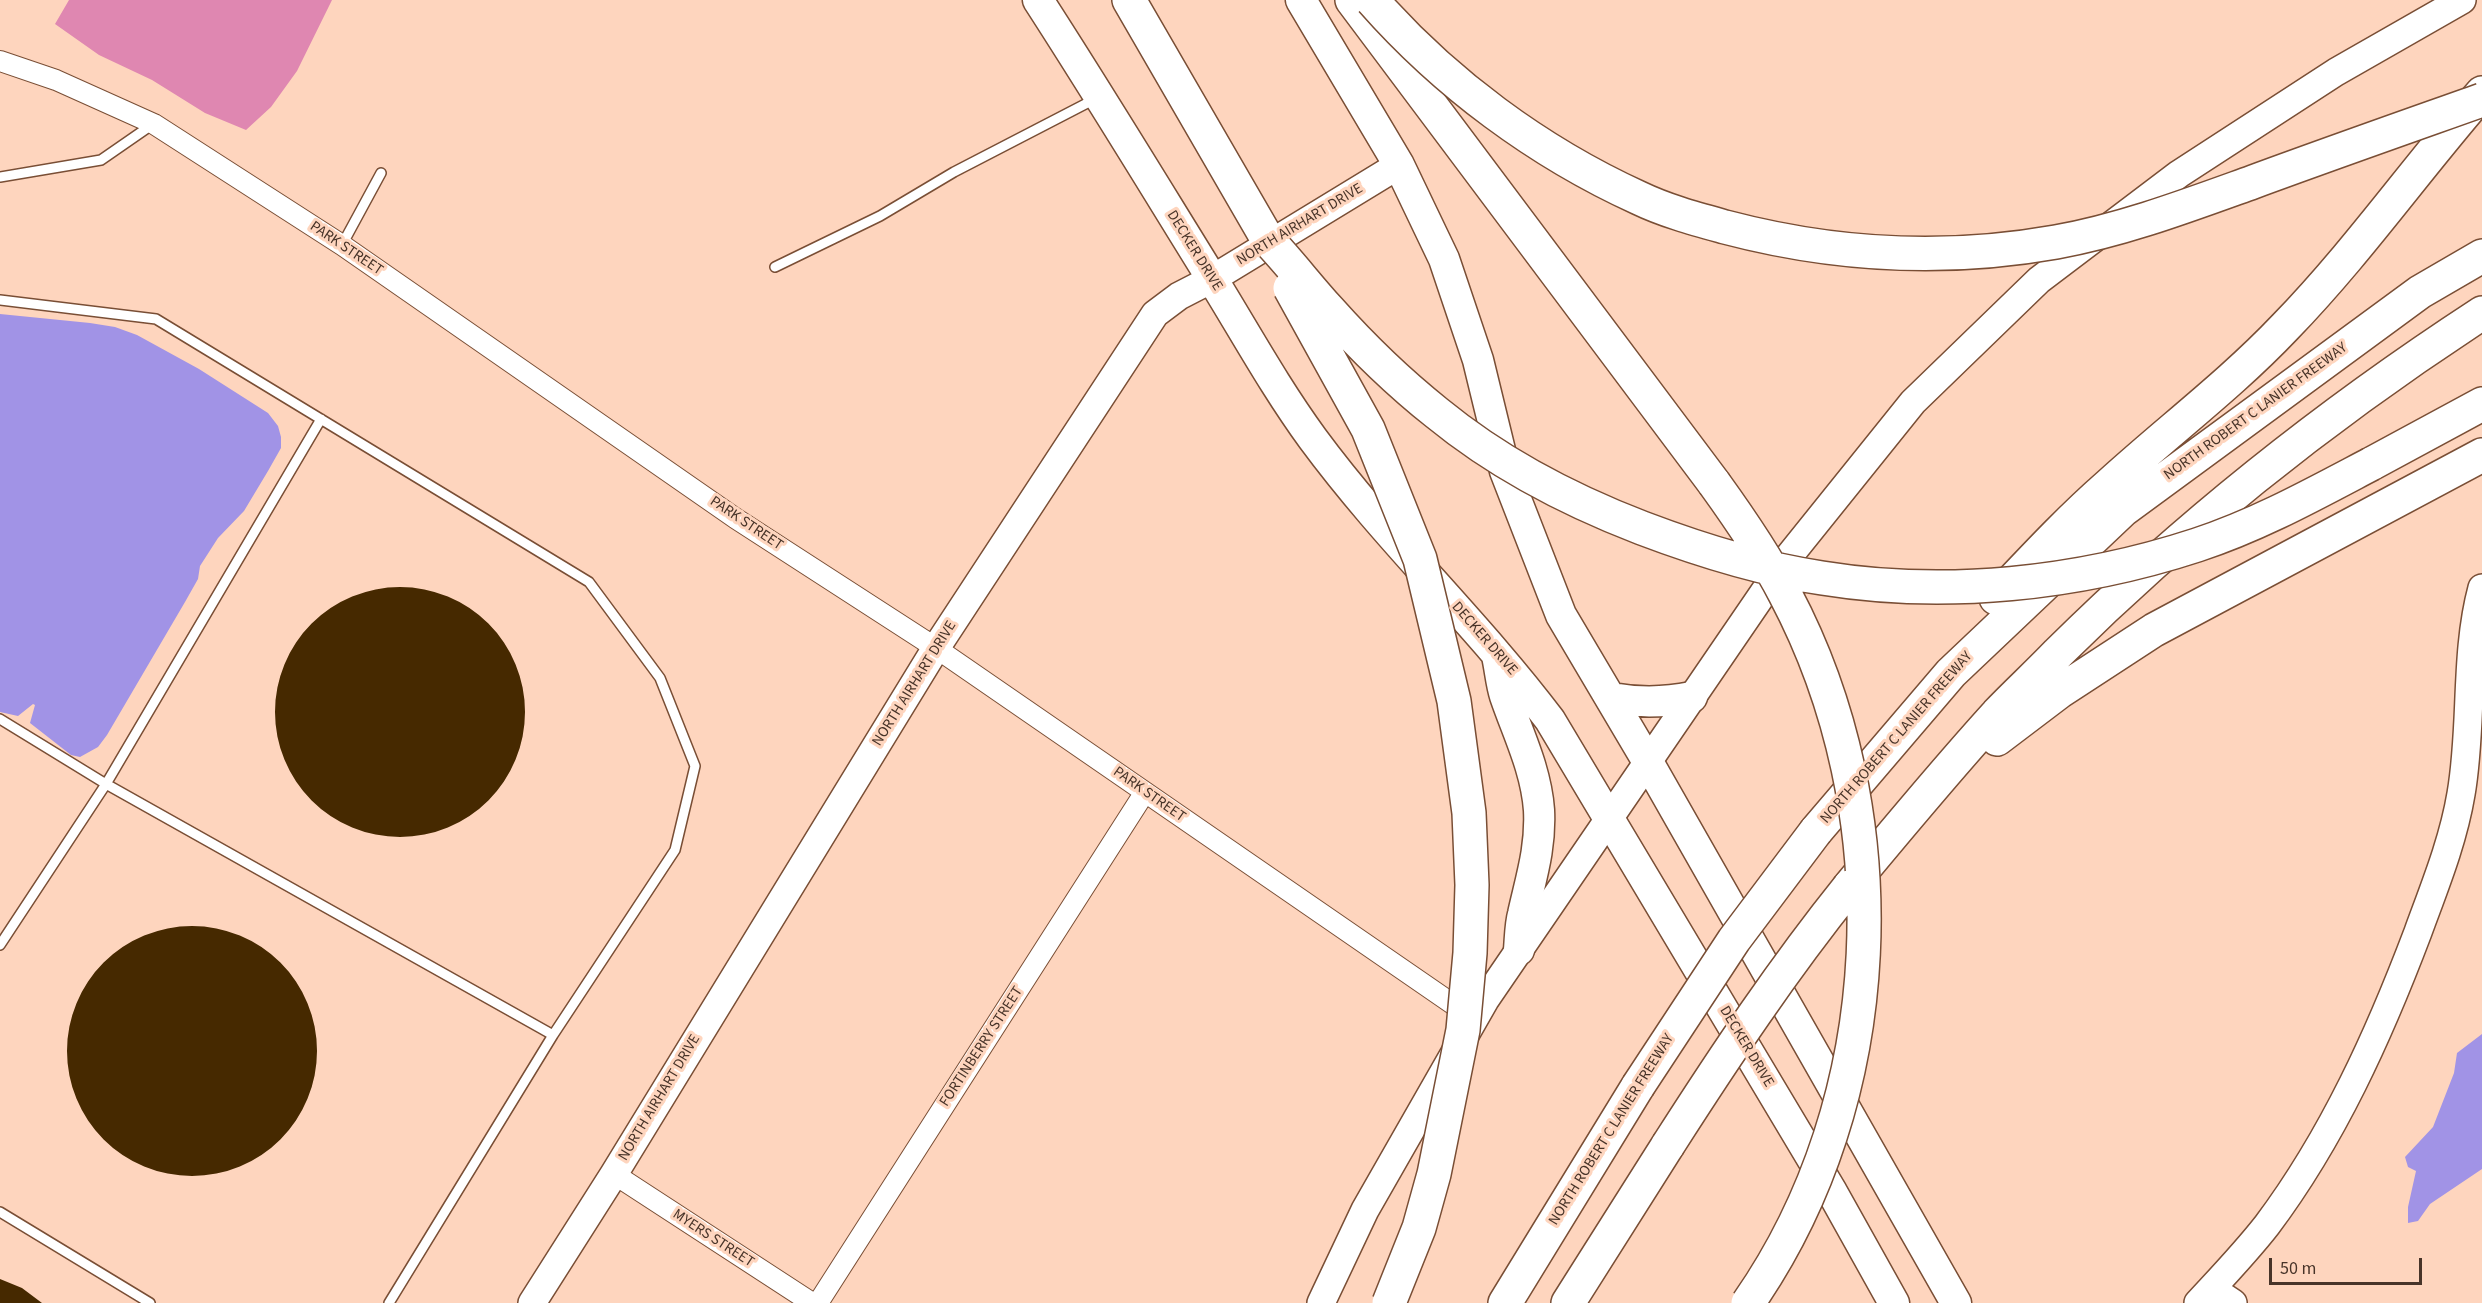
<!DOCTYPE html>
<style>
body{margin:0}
#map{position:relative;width:2482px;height:1303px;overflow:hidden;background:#fed5be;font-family:"Source Sans 3",sans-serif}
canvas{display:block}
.scale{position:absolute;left:2269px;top:1258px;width:153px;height:27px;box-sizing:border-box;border:3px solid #483429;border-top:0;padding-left:8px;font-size:18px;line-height:21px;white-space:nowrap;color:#483429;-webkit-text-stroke:4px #fed5be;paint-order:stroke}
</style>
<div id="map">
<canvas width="2482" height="1303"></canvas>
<div class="scale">50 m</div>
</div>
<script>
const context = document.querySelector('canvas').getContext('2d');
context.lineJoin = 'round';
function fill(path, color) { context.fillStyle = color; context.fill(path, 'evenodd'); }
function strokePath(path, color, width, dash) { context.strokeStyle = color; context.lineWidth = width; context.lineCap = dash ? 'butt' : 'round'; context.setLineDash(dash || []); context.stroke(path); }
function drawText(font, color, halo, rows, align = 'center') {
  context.font = font + ' "Source Sans 3",sans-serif'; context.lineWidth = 6; context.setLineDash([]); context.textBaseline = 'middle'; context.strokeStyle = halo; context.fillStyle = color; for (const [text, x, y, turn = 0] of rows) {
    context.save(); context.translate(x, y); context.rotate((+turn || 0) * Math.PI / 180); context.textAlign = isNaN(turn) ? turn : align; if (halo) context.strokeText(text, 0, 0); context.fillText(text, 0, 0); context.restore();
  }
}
const forest = new Path2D(`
 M69,0H332L297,71L271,107L246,130L205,113L152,80L99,55L55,24Z`);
const water = new Path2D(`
 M0,314L90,323L115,327L137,335L199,369L268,413L278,426L281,437V448L268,471L244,511L218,538L200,566L198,579L185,602L107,735L98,747L80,757L71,755L30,723L35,705L33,704L18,716L0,712Z
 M2482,1034V1169L2430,1204L2418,1221L2408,1223V1207L2416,1171L2408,1167L2405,1157L2433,1127L2454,1073L2457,1053Z`);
const building = new Path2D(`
 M275 712a125 125 0 1 1 250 0a125 125 0 1 1-250 0Z
 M67 1051a125 125 0 1 1 250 0a125 125 0 1 1-250 0Z
 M0,1279L22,1288L42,1303H0Z`);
const lane = new Path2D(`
 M0,177L101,160L153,124
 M342,245L381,173
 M775,267L880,216L954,172L1097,98
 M0,300L156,319L589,582L660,678L695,766L675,850L553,1035L389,1303
 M0,719L106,784L553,1035
 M0,945L106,784L321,419
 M0,1212L150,1303`);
const street = new Path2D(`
 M0,61L56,80L154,124L342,245L735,518L936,648L1470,1016
 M614,1174L812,1303
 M818,1303L1145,792`);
const secondary = new Path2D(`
 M2212,1289L2233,1303
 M532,1303L614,1174L936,648L1155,314L1179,296L1212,279L1399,165
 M1321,1303L1365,1210L1485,1000L1786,560L1913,402L2039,280L2179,174L2336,72L2462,0
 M2198,1303C2221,1278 2246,1252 2267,1225C2333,1137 2379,1035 2418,932C2434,888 2453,842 2461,794C2473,726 2464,655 2482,588`);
const primary = new Path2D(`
 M1038,0C1097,91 1154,185 1211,277C1245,332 1275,387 1313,439C1386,538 1476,622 1550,720L1832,1192L1894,1303
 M1301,0L1399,165L1444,259L1478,360L1505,471L1561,615L1648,762L1956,1303
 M1497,656C1500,669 1501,684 1505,696C1518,734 1536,769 1539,810C1541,848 1531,878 1523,914C1520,925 1520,938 1519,950
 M1611,698C1639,703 1663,703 1692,697`);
const highway = new Path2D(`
 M1129,0L1268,240
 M1352,0L1714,483
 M2371,464L2482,404
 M1996,598C2033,559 2069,520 2109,485C2167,432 2231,384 2285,327C2356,254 2415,170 2482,93
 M1997,739L2059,692L2154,630L2482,455
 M1816,831L1951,673L2123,510L2420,292L2482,256
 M1849,887C1898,828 1946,770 1997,714C2017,693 2038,674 2058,653C2187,525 2330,412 2482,313
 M1505,1303L1638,1086
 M1568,1303L1668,1145`);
const highwayBridge = new Path2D(`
 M1372,0C1445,83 1538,152 1639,198C1666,211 1696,219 1725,227C1835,256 1944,262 2056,242C2123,230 2189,205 2253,182C2329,154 2406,127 2482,100
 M1268,240C1289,262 1308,287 1329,310C1362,347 1398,382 1437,413C1498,463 1569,500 1642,528C1700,550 1760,569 1822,578C1945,598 2078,584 2197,545C2258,525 2314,494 2371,464
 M1290,288L1368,429L1420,559L1454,701L1469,813L1472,885L1470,953L1463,1030L1434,1174L1419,1228L1389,1303
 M1714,483C1740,519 1765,555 1785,594C1901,813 1890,1099 1748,1303
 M1638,1086L1734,940L1816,831
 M1668,1145C1725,1056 1783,969 1849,887`);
const streetNames = [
 ["NORTH AIRHART DRIVE",1300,225,-31],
 ["PARK STREET",346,249,34],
 ["DECKER DRIVE",1194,251,58],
 ["NORTH ROBERT C LANIER FREEWAY",2256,412,-36],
 ["PARK STREET",746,524,34],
 ["DECKER DRIVE",1484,639,49],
 ["NORTH AIRHART DRIVE",915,684,-58],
 ["NORTH ROBERT C LANIER FREEWAY",1897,738,-49],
 ["PARK STREET",1149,795,35],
 ["FORTINBERRY STREET",982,1047,-57],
 ["DECKER DRIVE",1746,1047,59],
 ["NORTH AIRHART DRIVE",660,1098,-59],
 ["NORTH ROBERT C LANIER FREEWAY",1612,1130,-58],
 ["MYERS STREET",713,1239,33]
];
fill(forest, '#df87b1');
fill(water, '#a193e6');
fill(building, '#462900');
strokePath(lane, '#794e35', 12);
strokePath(street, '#794e35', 22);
strokePath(secondary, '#794e35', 30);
strokePath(primary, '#794e35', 33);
strokePath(highway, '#794e35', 36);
strokePath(lane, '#fff', 9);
strokePath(street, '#fff', 20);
strokePath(secondary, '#fff', 27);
strokePath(primary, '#fff', 30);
strokePath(highway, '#fff', 33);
strokePath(highwayBridge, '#794e35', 36, []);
strokePath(highwayBridge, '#fff', 33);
drawText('15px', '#483429', '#fed5be', streetNames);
</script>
